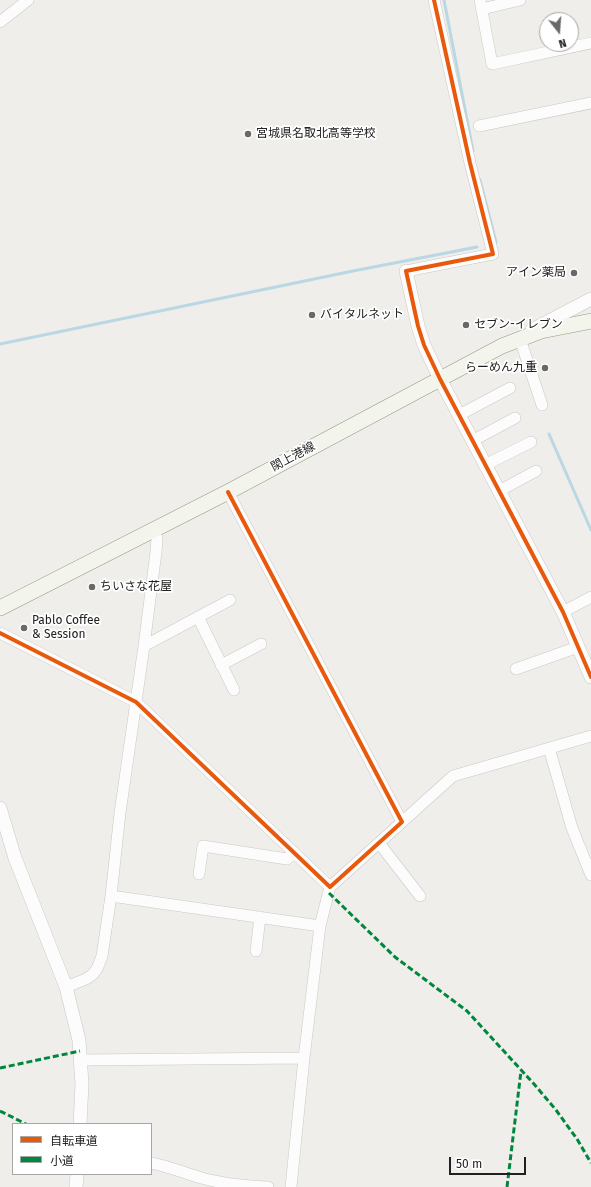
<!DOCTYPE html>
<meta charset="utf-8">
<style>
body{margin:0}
#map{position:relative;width:591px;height:1187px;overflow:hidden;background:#efeeea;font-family:"Fira Sans","Noto Sans JP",sans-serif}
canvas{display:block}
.legend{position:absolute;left:12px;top:1123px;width:140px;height:52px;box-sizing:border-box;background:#fff;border:1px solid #a6a6a6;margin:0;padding:5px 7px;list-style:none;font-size:12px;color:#212121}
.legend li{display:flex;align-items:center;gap:8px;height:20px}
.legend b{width:20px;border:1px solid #a6a6a6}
.north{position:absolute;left:539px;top:12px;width:40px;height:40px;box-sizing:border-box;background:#fff;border:1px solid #a6a6a6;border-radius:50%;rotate:163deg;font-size:11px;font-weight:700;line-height:16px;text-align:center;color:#212121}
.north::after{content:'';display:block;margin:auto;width:14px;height:18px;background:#696967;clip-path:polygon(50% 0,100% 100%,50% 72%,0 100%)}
.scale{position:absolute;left:449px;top:1157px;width:77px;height:18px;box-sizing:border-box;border:2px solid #212121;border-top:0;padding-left:5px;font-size:12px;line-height:14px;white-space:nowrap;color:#212121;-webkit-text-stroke:3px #fff;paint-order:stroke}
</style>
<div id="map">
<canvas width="591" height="1187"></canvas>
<ul class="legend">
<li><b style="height:5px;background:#e8590c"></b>自転車道</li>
<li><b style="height:5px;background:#00873e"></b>小道</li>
</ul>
<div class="north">N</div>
<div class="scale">50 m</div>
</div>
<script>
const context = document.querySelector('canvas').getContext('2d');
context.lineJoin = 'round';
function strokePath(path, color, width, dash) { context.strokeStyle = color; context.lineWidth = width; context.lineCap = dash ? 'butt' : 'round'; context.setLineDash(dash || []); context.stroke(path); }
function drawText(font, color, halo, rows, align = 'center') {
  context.font = font + ' "Fira Sans","Noto Sans JP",sans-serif'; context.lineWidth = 3.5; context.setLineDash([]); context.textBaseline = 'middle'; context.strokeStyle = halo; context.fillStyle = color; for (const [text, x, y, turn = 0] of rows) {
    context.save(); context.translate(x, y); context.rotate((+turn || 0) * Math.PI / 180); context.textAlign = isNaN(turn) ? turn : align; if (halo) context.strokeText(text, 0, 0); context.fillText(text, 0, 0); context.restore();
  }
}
const stream = new Path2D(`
 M444,0L473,151
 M480,180L496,242
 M0,344L353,271L477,247
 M549,434L591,530`);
const minor = new Path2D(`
 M480,0L492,64L591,43
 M482,9L520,0
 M0,22L28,0
 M479,126L591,103
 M406,271L493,254L470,163L434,0
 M520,339L542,405
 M459,415L510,388
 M472,441L515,418
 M485,465L531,442
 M499,491L536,471
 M563,612L591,597
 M198,617L234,690
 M0,633L136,702L330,887L402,822L228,492
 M144,646L230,600
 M221,665L261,644
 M516,669L578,647
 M549,748L572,828L591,875
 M402,822L453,776L591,736
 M379,843L420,896
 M199,874L203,846L287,859L294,853
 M111,896L320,926
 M256,951L260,917
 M66,987L86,979L92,975L97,969L102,956L111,896L120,813L144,646L156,552L157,539L154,529
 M80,1060L304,1058
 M151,1163C167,1166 182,1172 198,1177C221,1184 244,1186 268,1187
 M291,1187L304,1058L320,926L330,887`);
const tertiary = new Path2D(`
 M406,271L418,326L424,345L440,379L563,612L591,677
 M532,330L591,299
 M0,808L15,858L66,987L79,1040L82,1084L80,1124
 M76,1187L77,1174`);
const secondary = new Path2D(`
 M0,608L228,492L502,346L541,331L591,321`);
const quiet = new Path2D(`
 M329,893L395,957L467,1011L534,1084L556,1110L577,1139L591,1163
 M0,1068L80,1051
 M0,1111L26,1124
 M507,1187L521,1071`);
const cycleway = new Path2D(`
 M434,0L470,163L493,254L406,271L418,326L424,345L440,379L563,612L591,677
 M0,633L136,702L330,887L402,822L228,492`);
const markers = [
 [248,134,4,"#696967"],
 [574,273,4,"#696967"],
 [312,315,4,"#696967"],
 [466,325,4,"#696967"],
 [545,368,4,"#696967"],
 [92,587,4,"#696967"],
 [24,628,4,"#696967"]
];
const poiNames = [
 ["宮城県名取北高等学校",256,134],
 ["アイン薬局",566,273,"right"],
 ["バイタルネット",320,315],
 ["セブン-イレブン",474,325],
 ["らーめん九重",537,368,"right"],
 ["ちいさな花屋",100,587],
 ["Pablo Coffee",32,621],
 ["& Session",32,635]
];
const streetNames = [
 ["閖上港線",293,457,-28]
];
strokePath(stream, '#bad7e4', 3);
strokePath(minor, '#c8c8c6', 12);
strokePath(tertiary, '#c8c8c6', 14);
strokePath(secondary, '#959a80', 16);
strokePath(minor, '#fdfcfc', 11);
strokePath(tertiary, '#fdfcfc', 13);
strokePath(secondary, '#f3f5ec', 15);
strokePath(quiet, '#00873e', 3, [6, 3]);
strokePath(cycleway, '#e8590c', 4);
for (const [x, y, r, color] of markers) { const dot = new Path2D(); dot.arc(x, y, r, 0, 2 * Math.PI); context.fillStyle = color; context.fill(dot); strokePath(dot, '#fff', 1.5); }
drawText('12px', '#212121', '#fff', poiNames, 'left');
drawText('12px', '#212121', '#fff', streetNames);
</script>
